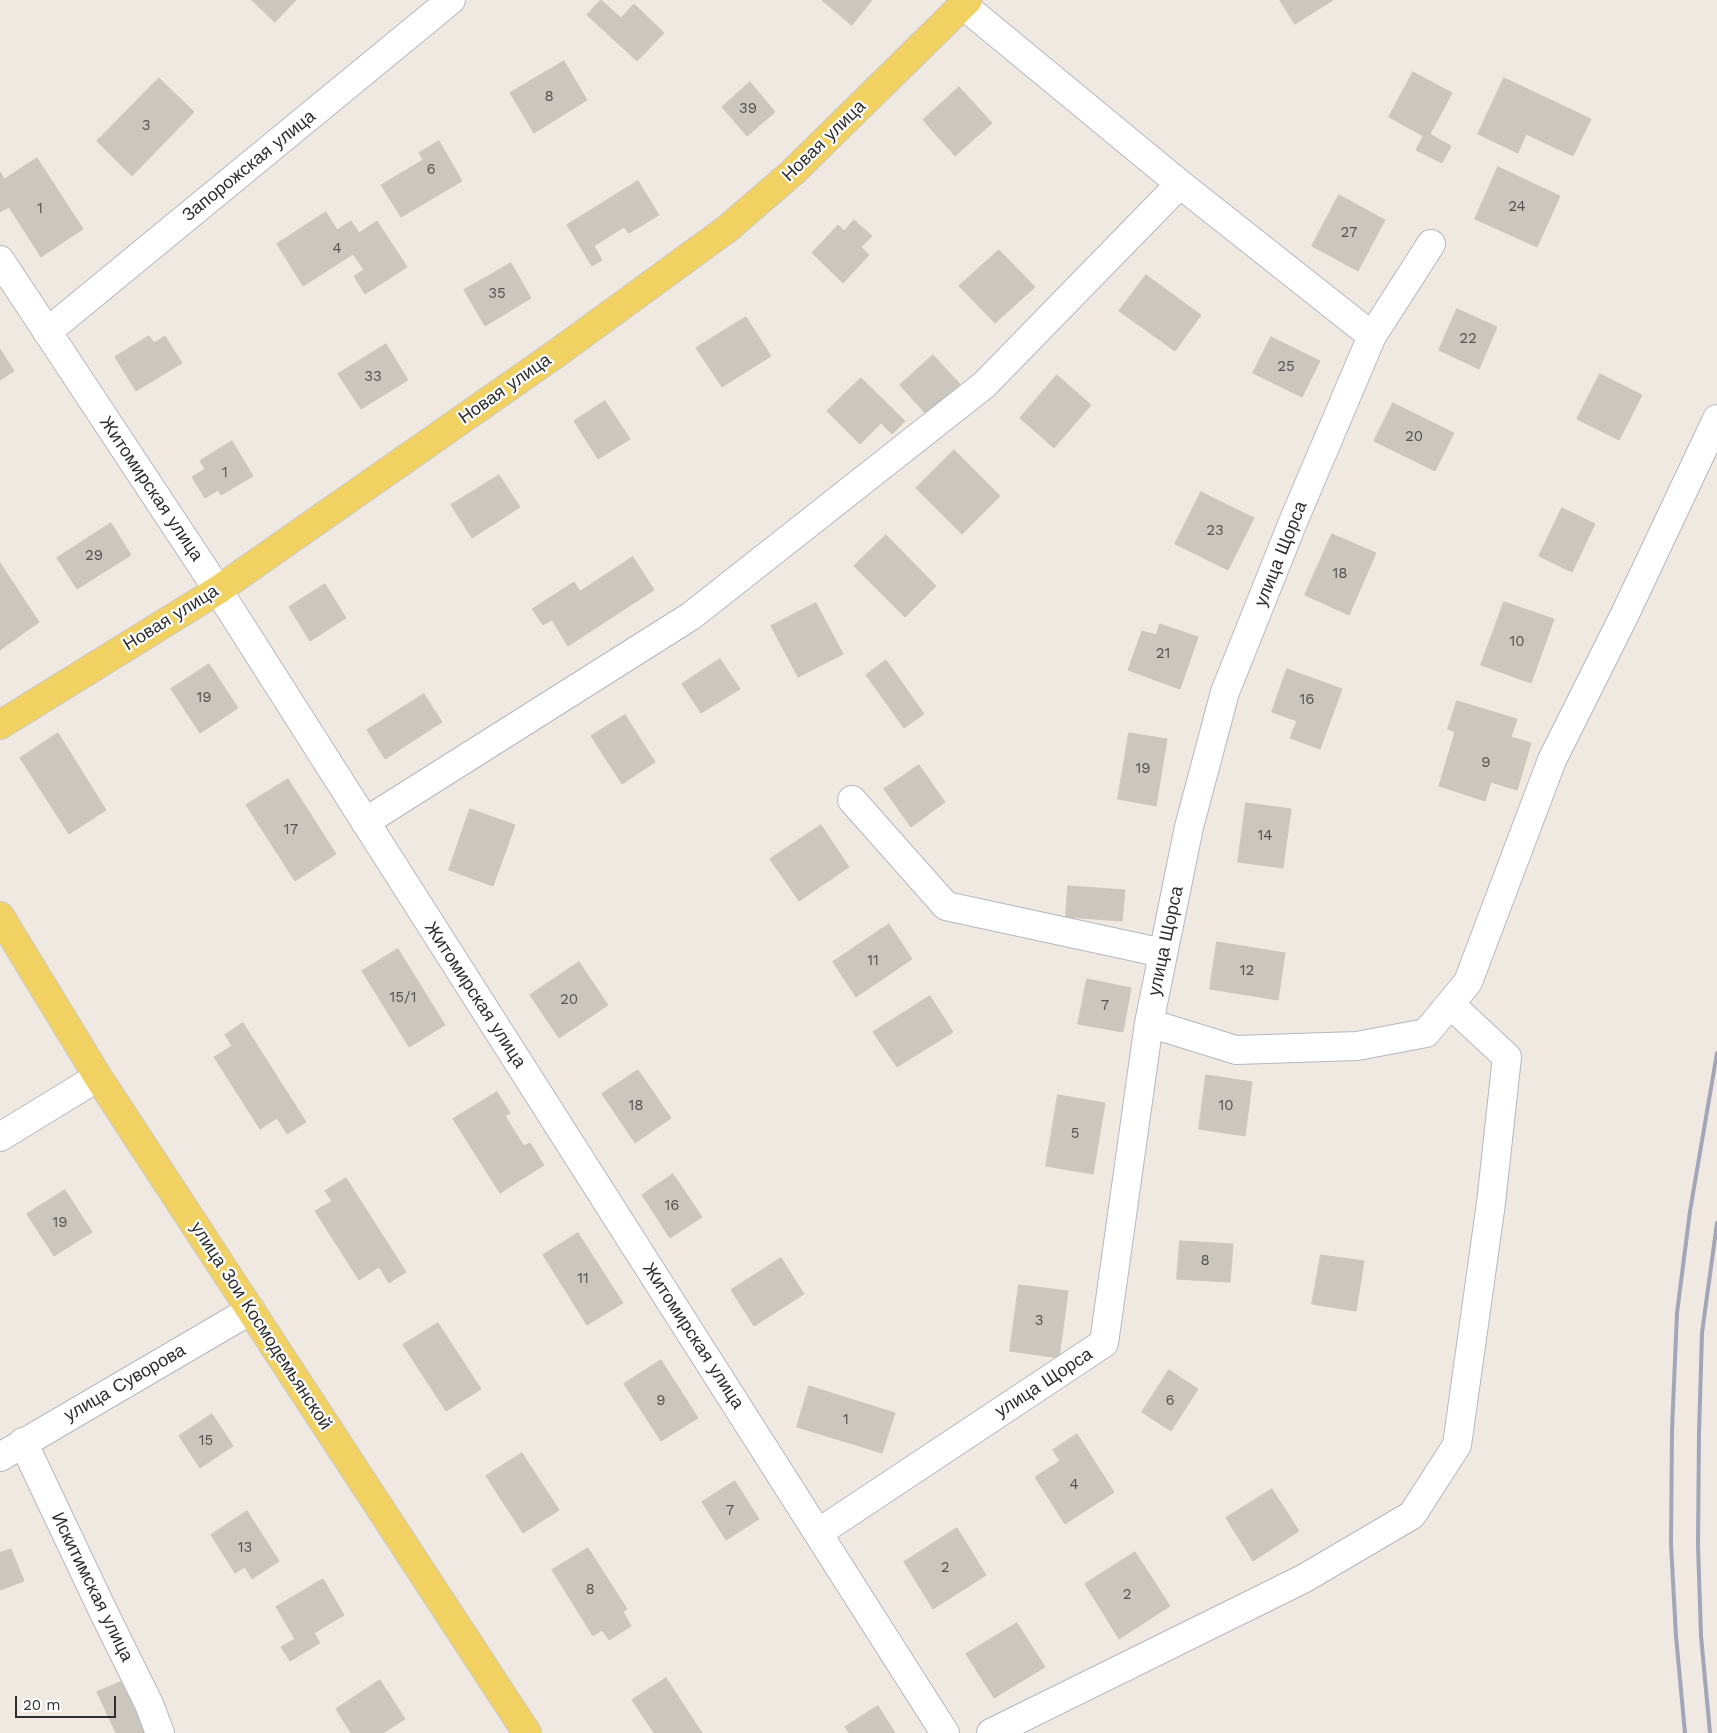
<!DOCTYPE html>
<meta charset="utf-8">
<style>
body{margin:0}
#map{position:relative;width:1717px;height:1733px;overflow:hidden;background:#efe9e1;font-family:"Work Sans",sans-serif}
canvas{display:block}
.scale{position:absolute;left:15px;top:1696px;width:101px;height:22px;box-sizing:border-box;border:2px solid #2e2e2e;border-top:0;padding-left:6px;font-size:15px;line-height:18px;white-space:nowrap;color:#2e2e2e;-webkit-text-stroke:4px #fff;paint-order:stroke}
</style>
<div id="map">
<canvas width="1717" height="1733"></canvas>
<div class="scale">20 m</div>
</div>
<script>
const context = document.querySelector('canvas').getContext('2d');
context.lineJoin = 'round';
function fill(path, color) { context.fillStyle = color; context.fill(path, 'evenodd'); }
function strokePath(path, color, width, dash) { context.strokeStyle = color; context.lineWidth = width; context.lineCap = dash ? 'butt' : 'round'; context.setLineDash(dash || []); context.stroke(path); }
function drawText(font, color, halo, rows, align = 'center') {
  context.font = font + ' "Work Sans",sans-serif'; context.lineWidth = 4.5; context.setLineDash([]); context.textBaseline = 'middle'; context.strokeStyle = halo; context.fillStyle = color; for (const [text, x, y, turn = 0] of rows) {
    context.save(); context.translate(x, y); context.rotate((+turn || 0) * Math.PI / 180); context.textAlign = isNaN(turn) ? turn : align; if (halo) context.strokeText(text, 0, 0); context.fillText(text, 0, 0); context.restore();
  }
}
const building = new Path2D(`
 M252,0H296L275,22Z
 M601,0L621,18L634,4L664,33L637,61L587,15Z
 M822,0H872L852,25Z
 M1280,0H1333L1295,24Z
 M564,61L587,100L534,133L510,93Z
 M1413,72L1452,93L1430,134L1451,146L1442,163L1416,150L1423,136L1389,117Z
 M159,78L194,112L132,176L97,141Z
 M1504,78L1591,119L1573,156L1526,134L1518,153L1478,134Z
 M750,82L775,112L747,136L722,107Z
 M959,87L992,123L955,156L923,120Z
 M439,141L462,181L401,217L381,185L423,160L419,153Z
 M37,158L83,229L41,257L9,207L0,212V172L4,179Z
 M1498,167L1560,196L1537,247L1475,219Z
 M638,181L659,215L629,233L624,227L594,246L602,260L592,266L567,225Z
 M1339,195L1385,220L1358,271L1312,246Z
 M326,212L337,230L351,221L359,233L377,221L407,267L365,294L354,276L364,270L353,254L303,286L277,244Z
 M854,220L872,236L861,247L869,255L843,283L812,253L838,225L844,231Z
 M999,250L1035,287L995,323L959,286Z
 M511,263L531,298L485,326L464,290Z
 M1146,275L1201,315L1175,351L1119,311Z
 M1457,309L1497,327L1479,369L1439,350Z
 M746,317L771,356L722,387L696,348Z
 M149,336L154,343L165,336L182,363L136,391L115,357Z
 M1271,337L1320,361L1302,397L1253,373Z
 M386,344L408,380L361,409L338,374Z
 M0,349L14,371L0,380Z
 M933,355L960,384L926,414L900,385Z
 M1600,374L1642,395L1619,440L1577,419Z
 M1057,375L1091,405L1054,448L1020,418Z
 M861,378L905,421L892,434L881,423L860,444L827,411Z
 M605,401L630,439L598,459L574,421Z
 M1393,403L1454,433L1435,471L1374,441Z
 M232,441L253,476L221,495L218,490L205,498L192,477L205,469L200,461Z
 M954,450L1000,496L962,534L916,488Z
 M499,475L520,507L472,538L451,505Z
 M1201,492L1254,518L1228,570L1175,544Z
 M1562,508L1595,524L1572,572L1539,556Z
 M111,523L131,555L77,589L57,558Z
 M1332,534L1376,553L1349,615L1305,595Z
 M886,535L936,586L905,617L854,566Z
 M633,557L654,590L568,646L552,620L543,625L532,609L574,582L580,591Z
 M0,563L39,622L0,650Z
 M325,584L346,618L310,641L289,607Z
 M1504,602L1554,619L1531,683L1481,665Z
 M816,603L843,654L798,677L771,626Z
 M1160,624L1198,637L1180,689L1128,670L1142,631L1156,635Z
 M720,659L740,689L701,713L682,684Z
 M886,660L924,714L904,728L866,675Z
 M209,664L238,708L200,733L171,689Z
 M1287,669L1342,689L1320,749L1290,738L1297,721L1272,712Z
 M424,694L442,722L385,759L367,730Z
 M1457,701L1517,719L1511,737L1531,743L1517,790L1491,782L1485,801L1439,786L1455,732L1448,729Z
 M625,715L655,762L622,784L591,736Z
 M58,733L106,810L69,834L20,758Z
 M1129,733L1167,739L1156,806L1118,799Z
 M919,765L945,802L911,827L884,789Z
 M288,779L336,854L295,881L246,805Z
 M1246,803L1291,809L1283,868L1238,862Z
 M470,809L515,825L493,886L449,870Z
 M821,825L849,867L799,901L770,859Z
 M1068,886L1125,890L1122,921L1066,917Z
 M889,924L912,959L856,997L833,962Z
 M1217,942L1285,953L1278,1000L1210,989Z
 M398,949L445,1025L409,1047L362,971Z
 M579,962L608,1005L559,1038L530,995Z
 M1087,979L1131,988L1123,1032L1078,1024Z
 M930,996L953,1032L897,1067L873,1032Z
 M243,1023L306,1122L287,1134L277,1118L260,1129L214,1057L232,1046L225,1035Z
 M638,1070L671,1118L635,1143L602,1094Z
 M1206,1075L1252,1082L1245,1136L1199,1129Z
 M497,1092L510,1113L505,1116L524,1146L530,1143L544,1165L500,1193L453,1119Z
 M1058,1095L1105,1103L1093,1174L1046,1166Z
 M673,1174L702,1217L670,1238L642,1195Z
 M346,1178L406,1272L389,1283L379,1267L359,1280L315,1211L332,1201L325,1191Z
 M65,1190L92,1232L54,1256L27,1214Z
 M578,1233L623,1303L587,1325L543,1255Z
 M1180,1241L1233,1244L1230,1282L1177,1279Z
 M1321,1255L1364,1261L1356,1311L1312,1304Z
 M781,1258L804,1294L754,1326L731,1290Z
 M1019,1285L1068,1291L1059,1358L1010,1351Z
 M438,1323L481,1389L446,1411L403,1345Z
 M661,1360L698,1418L661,1441L624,1384Z
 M1169,1370L1198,1389L1171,1431L1142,1412Z
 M809,1386L895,1413L882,1453L797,1427Z
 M212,1414L233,1446L200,1468L179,1436Z
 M1077,1434L1114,1492L1065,1524L1035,1477L1060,1461L1053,1450Z
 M522,1453L559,1510L523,1533L486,1476Z
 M735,1481L759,1519L726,1540L702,1502Z
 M1272,1489L1299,1531L1253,1561L1226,1518Z
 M247,1511L279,1561L252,1579L245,1567L235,1573L211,1535Z
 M957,1528L986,1575L933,1609L904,1562Z
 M588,1548L627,1609L623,1612L631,1626L609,1640L602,1630L593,1636L552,1570Z
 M11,1549L24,1581L0,1590V1553Z
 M1135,1552L1170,1606L1119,1639L1085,1584Z
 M323,1579L344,1615L314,1633L320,1643L290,1661L281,1647L295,1639L276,1607Z
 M1017,1623L1045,1667L994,1698L966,1654Z
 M666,1678L702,1733H654L632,1700Z
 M380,1680L405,1719L383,1733H351L336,1709Z
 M123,1681L146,1733H116L97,1692Z
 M878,1706L895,1733H849L845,1727Z`);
const minor = new Path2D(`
 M963,5L1180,184L1372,336
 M0,260L218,590L945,1733
 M47,332L451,0
 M852,800L946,906L1163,953
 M365,822L691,616L984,385L1180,184
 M1149,1023L1236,1050L1357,1046L1426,1033L1468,982L1552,760L1625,614L1717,419
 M0,1137L98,1077
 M23,1442L104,1613L149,1704L160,1733
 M0,1457L251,1310
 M818,1533L1104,1343L1149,1023L1189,827L1225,692L1293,522L1372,336L1431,244
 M991,1733L1303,1579L1412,1515L1457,1445L1491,1203L1507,1057L1450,1004`);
const major = new Path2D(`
 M0,725L218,590L557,353L727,229L793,172L968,0
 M0,916L98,1077L527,1733`);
const rail = new Path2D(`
 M1685,1733L1676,1636L1671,1544L1672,1430L1677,1313L1690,1211L1717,1053
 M1710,1733L1701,1636L1698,1545L1699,1433L1702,1333L1717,1223`);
const numberNames = [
 ["8",549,97],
 ["39",748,109],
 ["3",146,126],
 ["6",431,170],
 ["24",1517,207],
 ["1",40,209],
 ["27",1349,233],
 ["4",337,249],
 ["35",497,294],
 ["22",1468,339],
 ["25",1286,367],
 ["33",373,377],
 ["20",1414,437],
 ["1",225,473],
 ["23",1215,531],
 ["29",94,556],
 ["18",1340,574],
 ["10",1517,642],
 ["21",1163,654],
 ["19",204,698],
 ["16",1307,700],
 ["9",1486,763],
 ["19",1143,769],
 ["17",291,830],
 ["14",1265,836],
 ["11",873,961],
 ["12",1247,971],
 ["15/1",403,998],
 ["20",569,1000],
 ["7",1105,1006],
 ["18",636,1106],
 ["10",1226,1106],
 ["5",1075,1134],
 ["16",672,1206],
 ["19",60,1223],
 ["8",1205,1261],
 ["11",583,1279],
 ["3",1039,1321],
 ["9",661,1401],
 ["6",1170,1401],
 ["1",846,1420],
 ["15",206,1441],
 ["4",1074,1485],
 ["7",730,1511],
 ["13",245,1548],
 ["2",945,1568],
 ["8",590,1590],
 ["2",1127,1595]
];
const streetNames = [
 ["Новая улица",824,141,-44],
 ["Запорожская улица",249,166,-39],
 ["Новая улица",505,389,-35],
 ["Житомирская улица",151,489,56],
 ["улица Щорса",1281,554,-68],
 ["Новая улица",171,618,-32],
 ["улица Щорса",1166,941,-78],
 ["Житомирская улица",475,995,57],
 ["улица Зои Космодемьянской",261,1326,57],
 ["Житомирская улица",693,1336,57],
 ["улица Суворова",125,1383,-30],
 ["улица Щорса",1044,1383,-33],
 ["Искитимская улица",92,1587,64]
];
fill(building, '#cbc7bf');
strokePath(building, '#cbc5ba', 1);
strokePath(minor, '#b4b7c1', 30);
strokePath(major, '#c9c9c9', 30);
strokePath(minor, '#fff', 28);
strokePath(major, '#f2d163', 28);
strokePath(rail, '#a3a6b8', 4);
drawText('15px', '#555452', null, numberNames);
drawText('18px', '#2e2e2e', '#fff', streetNames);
</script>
